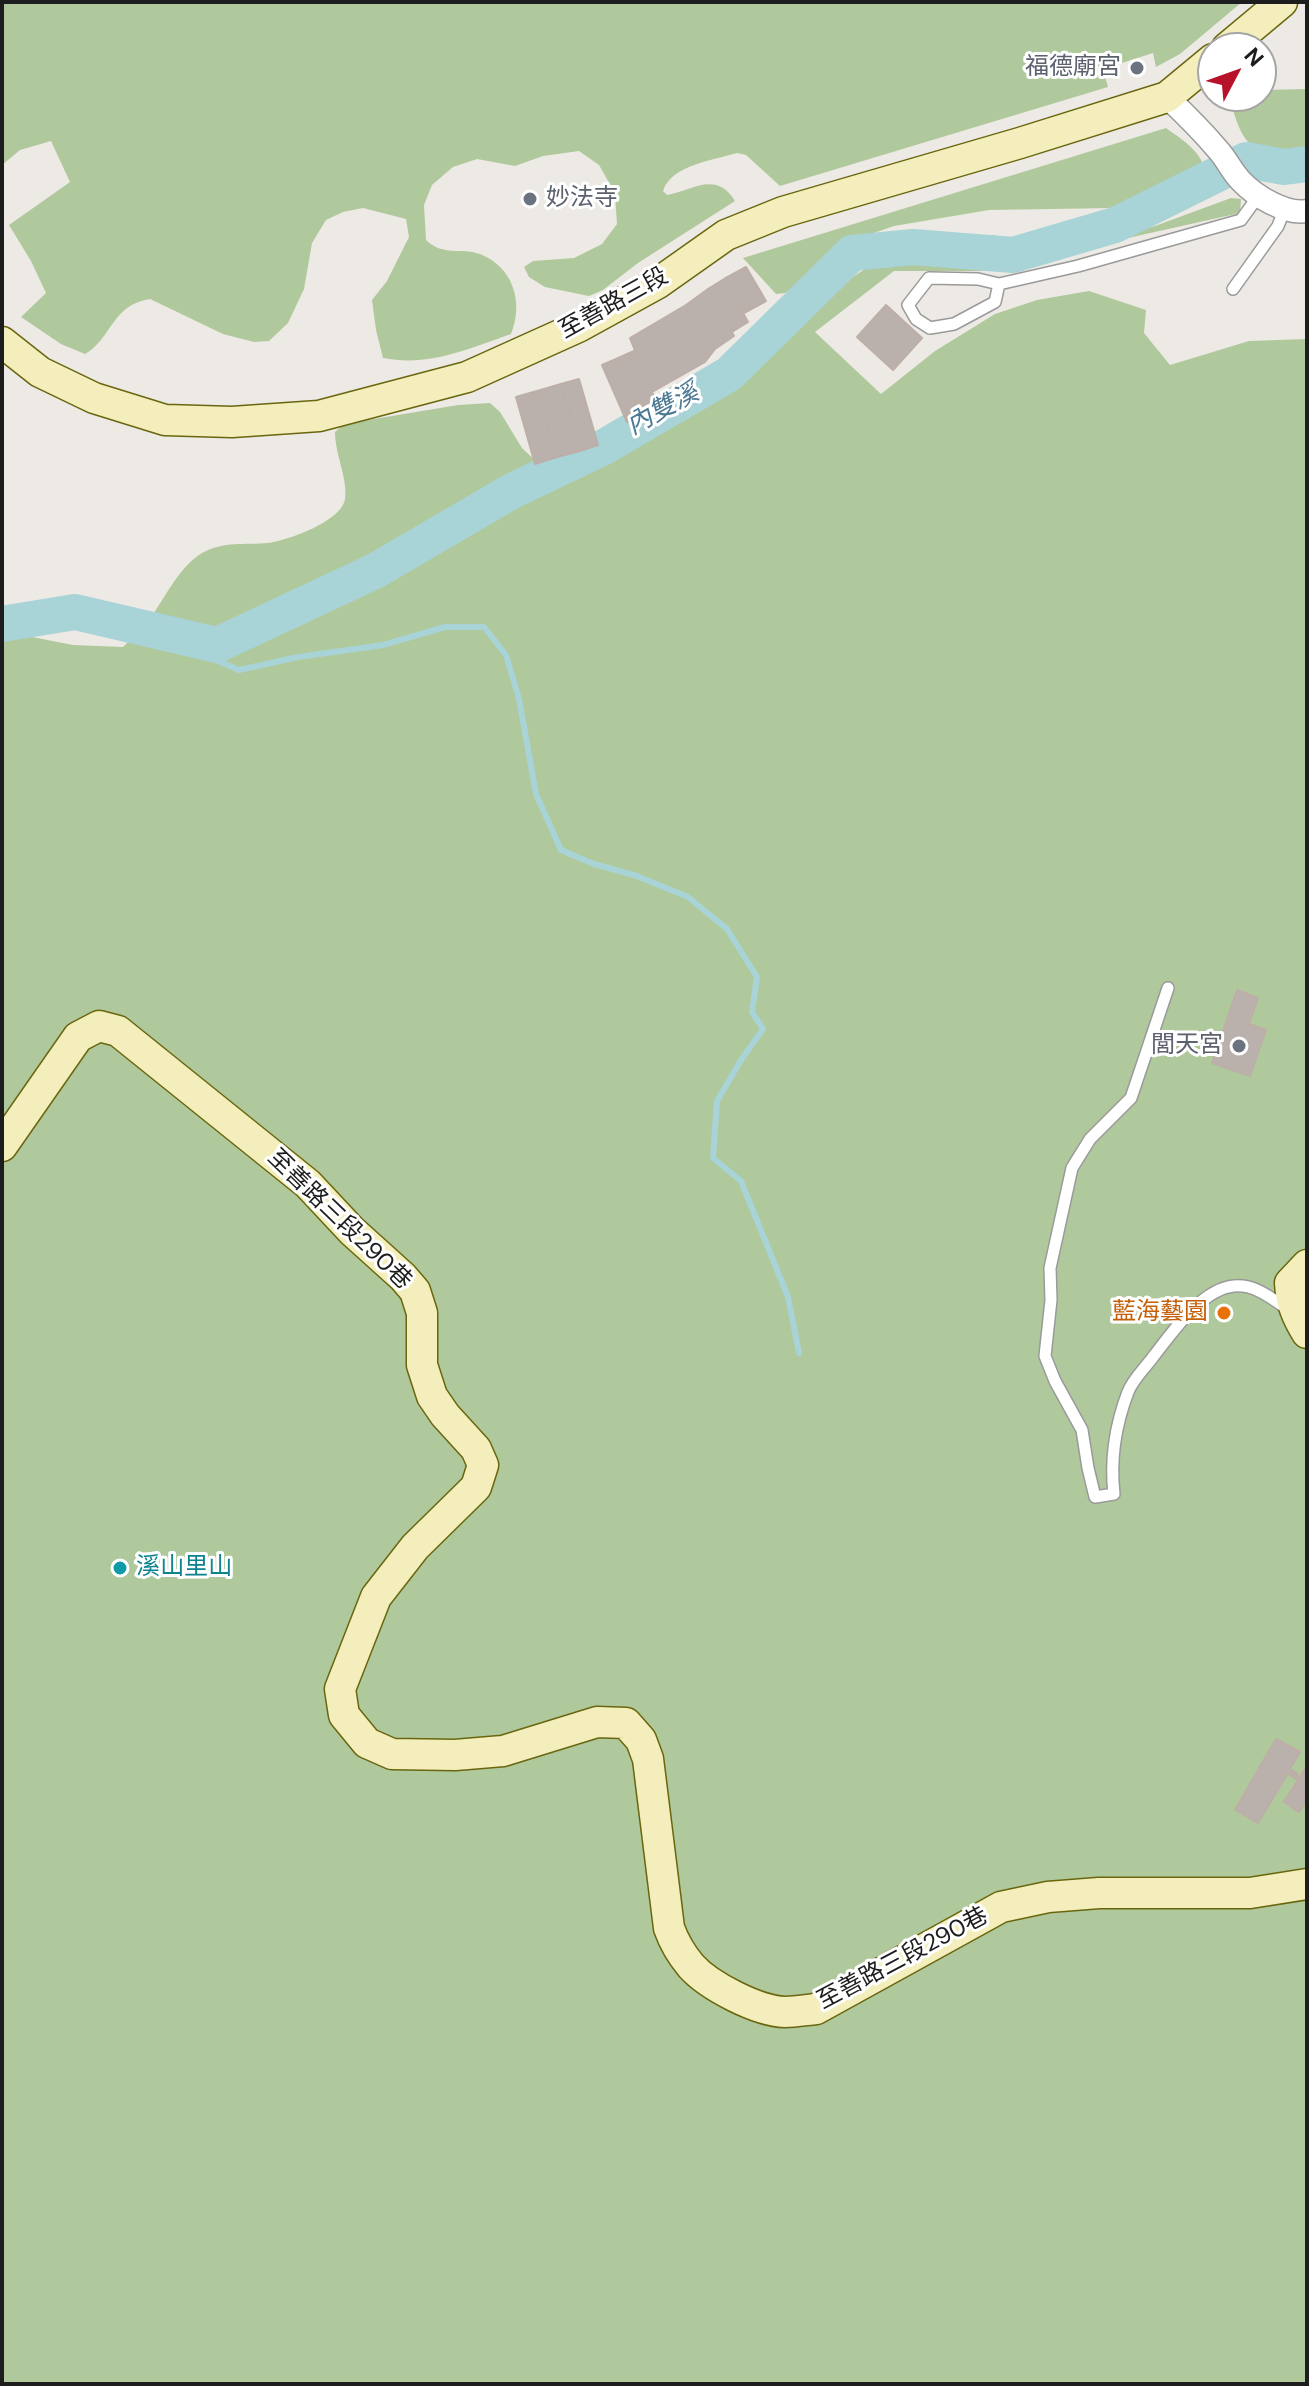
<!DOCTYPE html>
<meta charset="utf-8">
<style>
body{margin:0}
#map{position:relative;width:1309px;height:2386px;overflow:hidden;background:#ede9e4;font-family:"DM Sans",sans-serif}
canvas{display:block}
.frame{position:absolute;inset:0;border:4px solid #1d1d1d;pointer-events:none}
.north{position:absolute;left:1197px;top:32px;width:80px;height:80px;box-sizing:border-box;background:#fff;border:2px solid #a5a5a5;border-radius:50%;rotate:49deg;font-size:22px;font-weight:700;line-height:32px;text-align:center;color:#1d1d1d}
.north::after{content:'';display:block;margin:auto;width:28px;height:36px;background:#b7122a;clip-path:polygon(50% 0,100% 100%,50% 72%,0 100%)}
</style>
<div id="map">
<canvas width="1309" height="2386"></canvas>
<div class="frame"></div>
<div class="north">N</div>
</div>
<script>
const context = document.querySelector('canvas').getContext('2d');
context.lineJoin = 'round';
function fill(path, color) { context.fillStyle = color; context.fill(path, 'evenodd'); }
function strokePath(path, color, width, dash) { context.strokeStyle = color; context.lineWidth = width; context.lineCap = dash ? 'butt' : 'round'; context.setLineDash(dash || []); context.stroke(path); }
function drawText(font, color, halo, rows, align = 'center') {
  context.font = font + ' "DM Sans","Noto Sans TC",sans-serif'; context.lineWidth = 6; context.setLineDash([]); context.textBaseline = 'middle'; context.strokeStyle = halo; context.fillStyle = color; for (const [text, x, y, turn = 0] of rows) {
    context.save(); context.translate(x, y); context.rotate((+turn || 0) * Math.PI / 180); context.textAlign = isNaN(turn) ? turn : align; if (halo) context.strokeText(text, 0, 0); context.fillText(text, 0, 0); context.restore();
  }
}
const forest = new Path2D(`
 M2,2H1242L1180,54L1156,67L1153,53L1103,69L1108,87L780,186L746,155L737,153C714,160 671,165 663,191L667,195C692,191 716,170 735,201L638,263L603,290L589,296L545,287L529,277L524,267L533,261L574,258L602,244L617,224L615,193L599,165L579,151L543,156L515,166L477,159L453,167L432,185L424,205L426,240C444,257 460,247 480,254C513,267 524,302 511,334C468,349 429,367 383,358L376,330L372,300L387,281L409,237L406,219L363,208L343,212L326,220L312,243L304,289L288,323L269,341L254,342L223,334L150,299C111,305 112,339 85,354L61,344L21,317L46,293L31,261L9,225L70,182L51,141L20,150L2,165Z
 M1307,89V155C1251,158 1243,148 1229,96H1261V90Z
 M1166,128C1181,139 1210,156 1203,178L1167,192L1113,208L989,210L894,226L848,242L825,258L793,288L785,293L776,294L743,258Z
 M1231,198L1241,199L1240,213L980,271H894L815,332L881,394L935,351L995,314L1037,300L1089,291L1146,310L1144,333L1170,365L1249,341L1307,339V2384H2V631L73,645L123,647C130,640 138,633 145,625C164,602 176,569 202,553C223,541 246,545 268,543C289,540 342,521 345,499C348,479 335,455 335,432L344,424L458,405L490,403L500,412L522,448L555,479L577,472L731,385L853,277L900,245L940,235H992L1045,243L1101,240L1155,226Z`);
const stream = new Path2D(`
 M141,627L239,670L298,657L383,645L445,627H484L506,655L519,699L536,794L561,850L594,864L637,876L688,897L727,929L757,977L752,1012L763,1029L741,1060L717,1101L713,1158L741,1181L788,1297L799,1353`);
const river = new Path2D(`
 M2,624L75,612L217,645L375,571L512,491L604,447L729,374L852,253L913,247L1013,255L1115,225L1246,160L1284,167L1307,164`);
const building = new Path2D(`
 M746,267L766,301L744,313L724,279Z
 M724,279L748,322L732,332L708,289Z
 M708,289L734,336L715,349L686,305Z
 M686,305L715,349L705,362L652,392L630,338Z
 M886,305L922,338L893,370L857,337Z
 M634,351L659,408L641,416L616,359Z
 M616,359L641,416L627,422L602,365Z
 M579,379L598,445L580,451L561,384Z
 M561,384L580,451L557,457L537,391Z
 M537,391L557,457L535,464L516,397Z
 M1237,990L1258,998L1249,1024L1266,1030L1250,1076L1212,1063Z
 M1276,1739L1300,1752L1290,1769L1298,1774L1296,1779L1288,1773L1258,1823L1235,1810Z
 M1307,1766V1800L1299,1812L1284,1802Z`);
const lane = new Path2D(`
 M999,284L995,302L954,324L930,328L916,319L908,305L929,278L978,279L999,284L1078,266L1241,220L1259,195
 M1233,289L1278,226L1285,208
 M1168,988L1131,1098L1090,1139L1072,1168L1050,1268L1051,1300L1045,1356L1055,1381L1082,1430L1088,1468L1095,1497L1114,1494C1110,1459 1115,1426 1128,1392C1133,1379 1145,1368 1153,1357C1172,1333 1201,1289 1234,1286C1256,1284 1272,1299 1289,1310`);
const street = new Path2D(`
 M1167,97C1185,114 1203,132 1219,151C1227,160 1232,172 1241,181C1255,196 1286,215 1307,211`);
const secondary = new Path2D(`
 M1227,48L1282,2
 M2,342L40,372L94,398L165,420L232,422L319,416L467,377L578,327L658,283L726,235L783,212L1020,143L1167,97L1213,59
 M2,1146L78,1037L99,1026L118,1031L308,1184L352,1231L403,1277L415,1291L422,1313V1365L432,1396L445,1415L476,1449L483,1465L476,1487L415,1547L376,1597L340,1689L344,1715L367,1743L392,1754L455,1755L503,1751L597,1722L626,1723L641,1740L648,1759L669,1928C674,1942 681,1954 691,1966C709,1986 757,2011 785,2012C795,2012 806,2010 816,2009L1001,1907L1048,1897L1099,1893H1250L1307,1884
 M1307,1265L1290,1283C1291,1303 1297,1317 1307,1333`);
const markers = [
 [1137,68,8,"#6b7280"],
 [530,199,8,"#6b7280"],
 [1239,1046,8,"#6b7280"],
 [1224,1313,8,"#e8710a"],
 [120,1568,8,"#0f9aa8"]
];
const worshipNames = [
 ["福德廟宮",1121,68],
 ["妙法寺",546,199,"left"],
 ["閭天宮",1223,1046]
];
const streetNames = [
 ["至善路三段",614,304,-29],
 ["至善路三段290巷",339,1220,44],
 ["至善路三段290巷",903,1959,-28]
];
const foodNames = [
 ["藍海藝園",1208,1313]
];
const cultureNames = [
 ["溪山里山",136,1568]
];
const waterNames = [
 ["內雙溪",663,410,-29]
];
fill(forest, '#b0c99c');
strokePath(stream, '#a8d3d7', 6);
strokePath(river, '#a8d3d7', 36);
fill(building, '#bab1ad');
strokePath(building, '#bdaea7', 2);
strokePath(lane, '#9a9a9a', 14);
strokePath(street, '#9a9a9a', 25);
strokePath(secondary, '#69660f', 33);
strokePath(lane, '#fff', 11);
strokePath(street, '#fff', 22);
strokePath(secondary, '#f3eebb', 30);
for (const [x, y, r, color] of markers) { const dot = new Path2D(); dot.arc(x, y, r, 0, 2 * Math.PI); context.fillStyle = color; context.fill(dot); strokePath(dot, '#fff', 3); }
drawText('24px', '#5b616d', '#fff', worshipNames, 'right');
drawText('24px', '#1d1d1d', '#fff', streetNames);
drawText('24px', '#c56008', '#fff', foodNames, 'right');
drawText('24px', '#0d838f', '#fff', cultureNames, 'left');
drawText('italic 26px', '#4c7a94', '#fff', waterNames);
</script>
